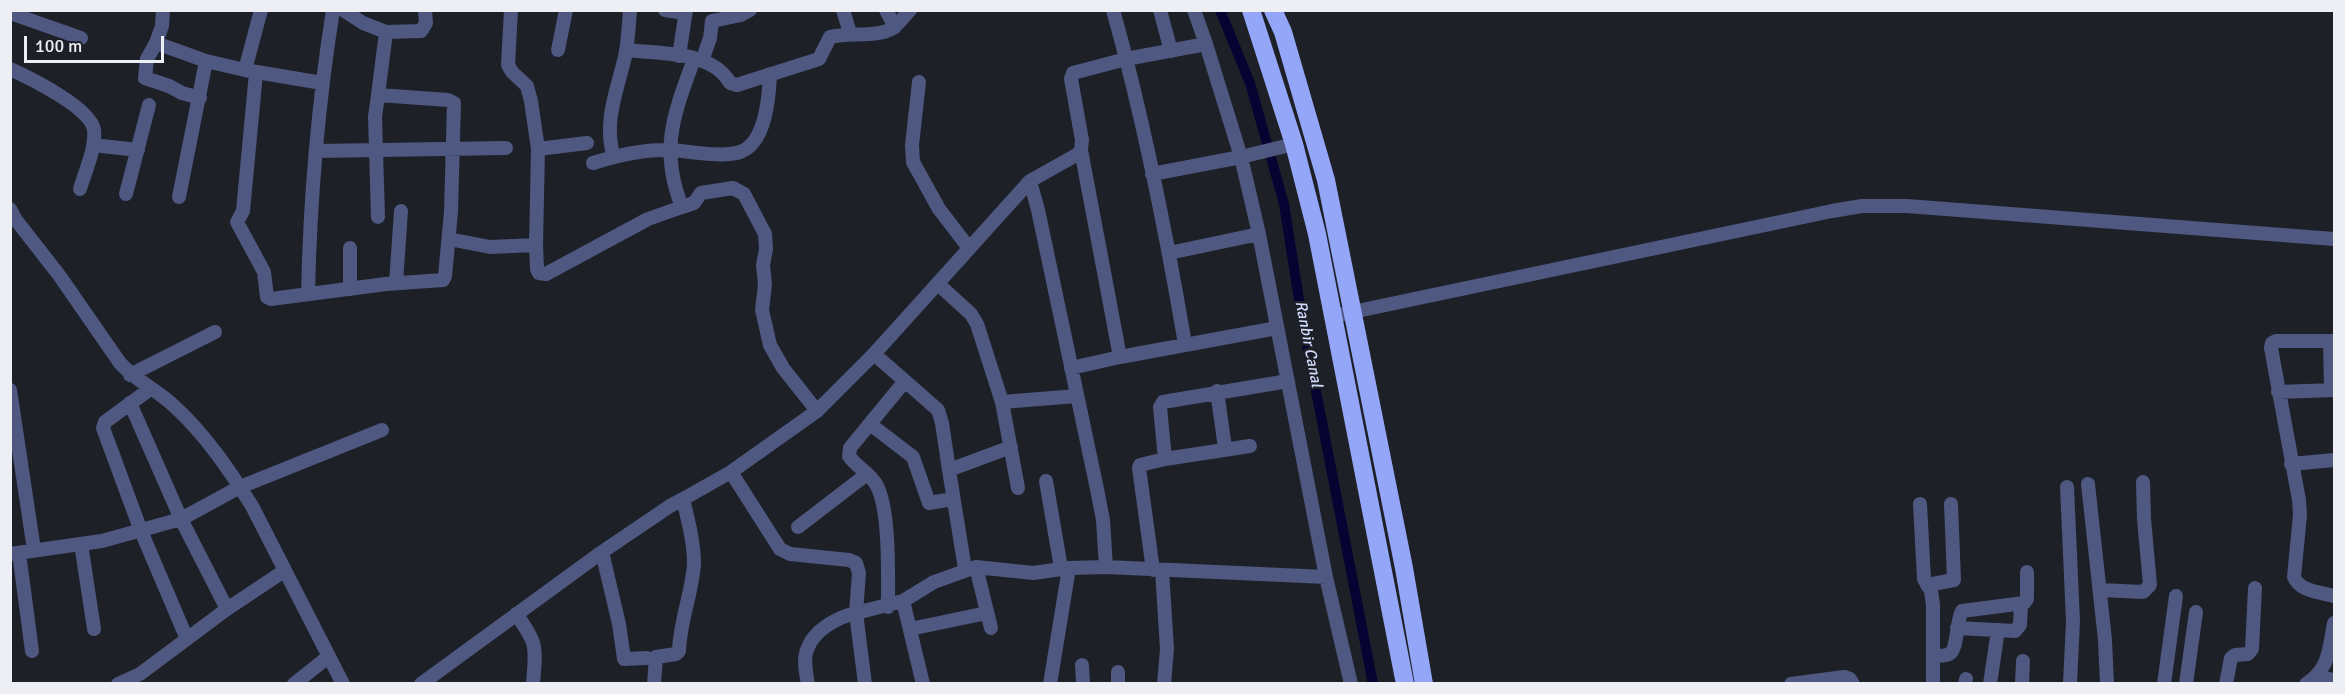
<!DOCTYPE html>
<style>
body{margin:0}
#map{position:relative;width:2345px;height:694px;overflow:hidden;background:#1e2027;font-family:Signika,sans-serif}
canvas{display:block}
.frame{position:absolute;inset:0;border:12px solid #eeeff4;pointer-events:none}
.scale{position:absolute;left:24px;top:36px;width:140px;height:27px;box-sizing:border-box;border:3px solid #eeeff4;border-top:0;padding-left:8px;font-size:18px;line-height:21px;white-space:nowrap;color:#eeeff4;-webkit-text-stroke:4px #1e2027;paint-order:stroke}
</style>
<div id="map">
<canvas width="2345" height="694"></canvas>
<div class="frame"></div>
<div class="scale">100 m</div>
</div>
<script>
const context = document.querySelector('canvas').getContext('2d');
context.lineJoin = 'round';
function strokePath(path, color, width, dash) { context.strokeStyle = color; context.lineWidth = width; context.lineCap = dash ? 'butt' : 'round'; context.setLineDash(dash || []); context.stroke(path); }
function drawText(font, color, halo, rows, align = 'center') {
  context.font = font + ' Signika,sans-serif'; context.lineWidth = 5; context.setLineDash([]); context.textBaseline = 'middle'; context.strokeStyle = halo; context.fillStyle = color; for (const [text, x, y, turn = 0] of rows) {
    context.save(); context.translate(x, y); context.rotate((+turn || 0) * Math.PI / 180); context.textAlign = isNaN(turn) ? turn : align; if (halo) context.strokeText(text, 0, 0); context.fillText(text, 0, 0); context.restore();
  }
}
const canal = new Path2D(`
 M1220,10L1250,83L1284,204L1302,319L1373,684`);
const minor = new Path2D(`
 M665,10L685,13
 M843,10L850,33
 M886,10L895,27
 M1113,10C1144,120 1166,232 1185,344
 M1160,10L1171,51
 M1194,10L1206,44
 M10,13L81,38
 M386,32L421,31L426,23L425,10
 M156,43L162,26L163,10
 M558,50L566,10
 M626,50C658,54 712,50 730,83L737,85L819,59L830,37C849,32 878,38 893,28C899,24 904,16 910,10
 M679,56L686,10
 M702,61L710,38L712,21L741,15L750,10
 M10,69C30,78 91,108 94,130C96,149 85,171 80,189
 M245,70L261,10
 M256,73L243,211L237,222L264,272L267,297L271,299L386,284L443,280L445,276L451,212L454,103L448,100L378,95L386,32L363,23L343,10
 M919,82L912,145L913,162L939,209L969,248
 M200,98L182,93L169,86L145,78L147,59L156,43L206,61L245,70L322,83
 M93,145L138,150
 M538,149L587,143
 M1081,150L1120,357
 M316,151L506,148
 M614,157C602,122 619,86 626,52C628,39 629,24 630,10
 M593,163C618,155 644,149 670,150C689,151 722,158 740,152C766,143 769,97 770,74
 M1152,174L1241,157L1259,234L1326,577L1351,684
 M1030,181L1038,210L1097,489L1103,520L1106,567
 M126,194L149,105
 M179,197L206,61
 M682,207L694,203L701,193L733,188L744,194L765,234L766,249L763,265L765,285L762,310L770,345L783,368L817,411
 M10,209L16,220L59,275L120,363C136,381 157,390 174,406C205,434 230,471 252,506L343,684
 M378,217L375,117L378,95
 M449,239L490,247L536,245L538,149L531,101L527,86L512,72L508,65L511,10
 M536,245L537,269L539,273L546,274L648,219L682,207C659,149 674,114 694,59
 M350,248V289
 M1169,253L1259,234
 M396,283L401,211
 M938,284L971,314L977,324L1002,402L1018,488
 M308,294C310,199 318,105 333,10
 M1343,314L1832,211L1862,206H1907L2334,239
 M2330,341L2331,390
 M2334,341H2276L2272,343L2271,348L2299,500L2300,515L2294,577C2300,592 2321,592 2334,596
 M874,354L905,381L850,448L849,456C856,467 871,473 877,486C890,511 888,577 888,607
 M1071,368L1120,357L1277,328
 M130,375L215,332
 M905,381L938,410L942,423L949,470
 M150,389L105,422L103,428L141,531L187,639
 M10,390L34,550
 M1217,391L1225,448
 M2278,392L2334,390
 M1002,402L1077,396
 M130,403L181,519L227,609
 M870,424L913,457L929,503L953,499
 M1165,459L1160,407L1163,402L1288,381
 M2291,464L2334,460
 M731,472L780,549L790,554L849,560L856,563L859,573L856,613L903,601L934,582L976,567L1033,573L1069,568L1106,567L1326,577
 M1046,481L1061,568
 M2088,484L2105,640L2107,684
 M2067,487L2073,621L2070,684
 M1920,504L1924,579L1931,591L1933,605V684
 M798,527L867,474
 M81,544L94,629
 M602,552L619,624L624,659L647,658
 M19,553L32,651
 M10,554L102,541L181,519L240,487L382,430
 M976,567L991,628
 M965,569L949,470L1011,447
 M1153,570L1139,468L1140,465L1165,459L1250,446
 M1162,570L1167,649L1164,684
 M1927,585L1954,580L1951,504
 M2100,590L2143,592L2150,585L2144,519L2143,482
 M903,601L923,684
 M516,614C538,644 536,647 533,684
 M1957,628L2015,631L2020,625L2021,604
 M910,629L987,613
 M1934,656C1939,656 1946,656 1949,654C1958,650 1956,621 1962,611L2024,603L2027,599V572
 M1082,665L1083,684
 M1118,672V684
 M2316,677L2334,680
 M118,684L140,674L227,609L284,571
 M294,684L328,657
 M421,684L602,552L670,506L683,499
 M654,684L656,657L676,654L679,651C680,621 692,593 694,564C694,542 688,520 683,499L731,472L817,411L874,354L1030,181L1078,154L1081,150L1082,140L1071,79L1073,73L1126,59L1206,44L1241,157L1294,144
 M808,684C806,673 803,660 807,650C813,630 838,617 856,613L865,684
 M1050,684L1069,568
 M1791,684L1844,677L1850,679L1853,684
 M1965,684L1966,679
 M1990,684L1998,630
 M2022,684L2023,661
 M2164,684L2176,596
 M2186,684L2196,612
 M2226,684L2231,658L2235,655L2248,654L2252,649L2255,588
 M2306,684C2330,668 2329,649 2334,623`);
const highway = new Path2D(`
 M1251,10L1294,144L1317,234L1405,684
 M1273,10L1283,32L1326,180L1404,568L1424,684`);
const waterNames = [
 ["Ranbir Canal",1308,344,79]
];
strokePath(canal, '#060333', 10);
strokePath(minor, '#4e5881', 14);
strokePath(highway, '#94a6f8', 18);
drawText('italic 16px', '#d2dbfd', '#1e2027', waterNames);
</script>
